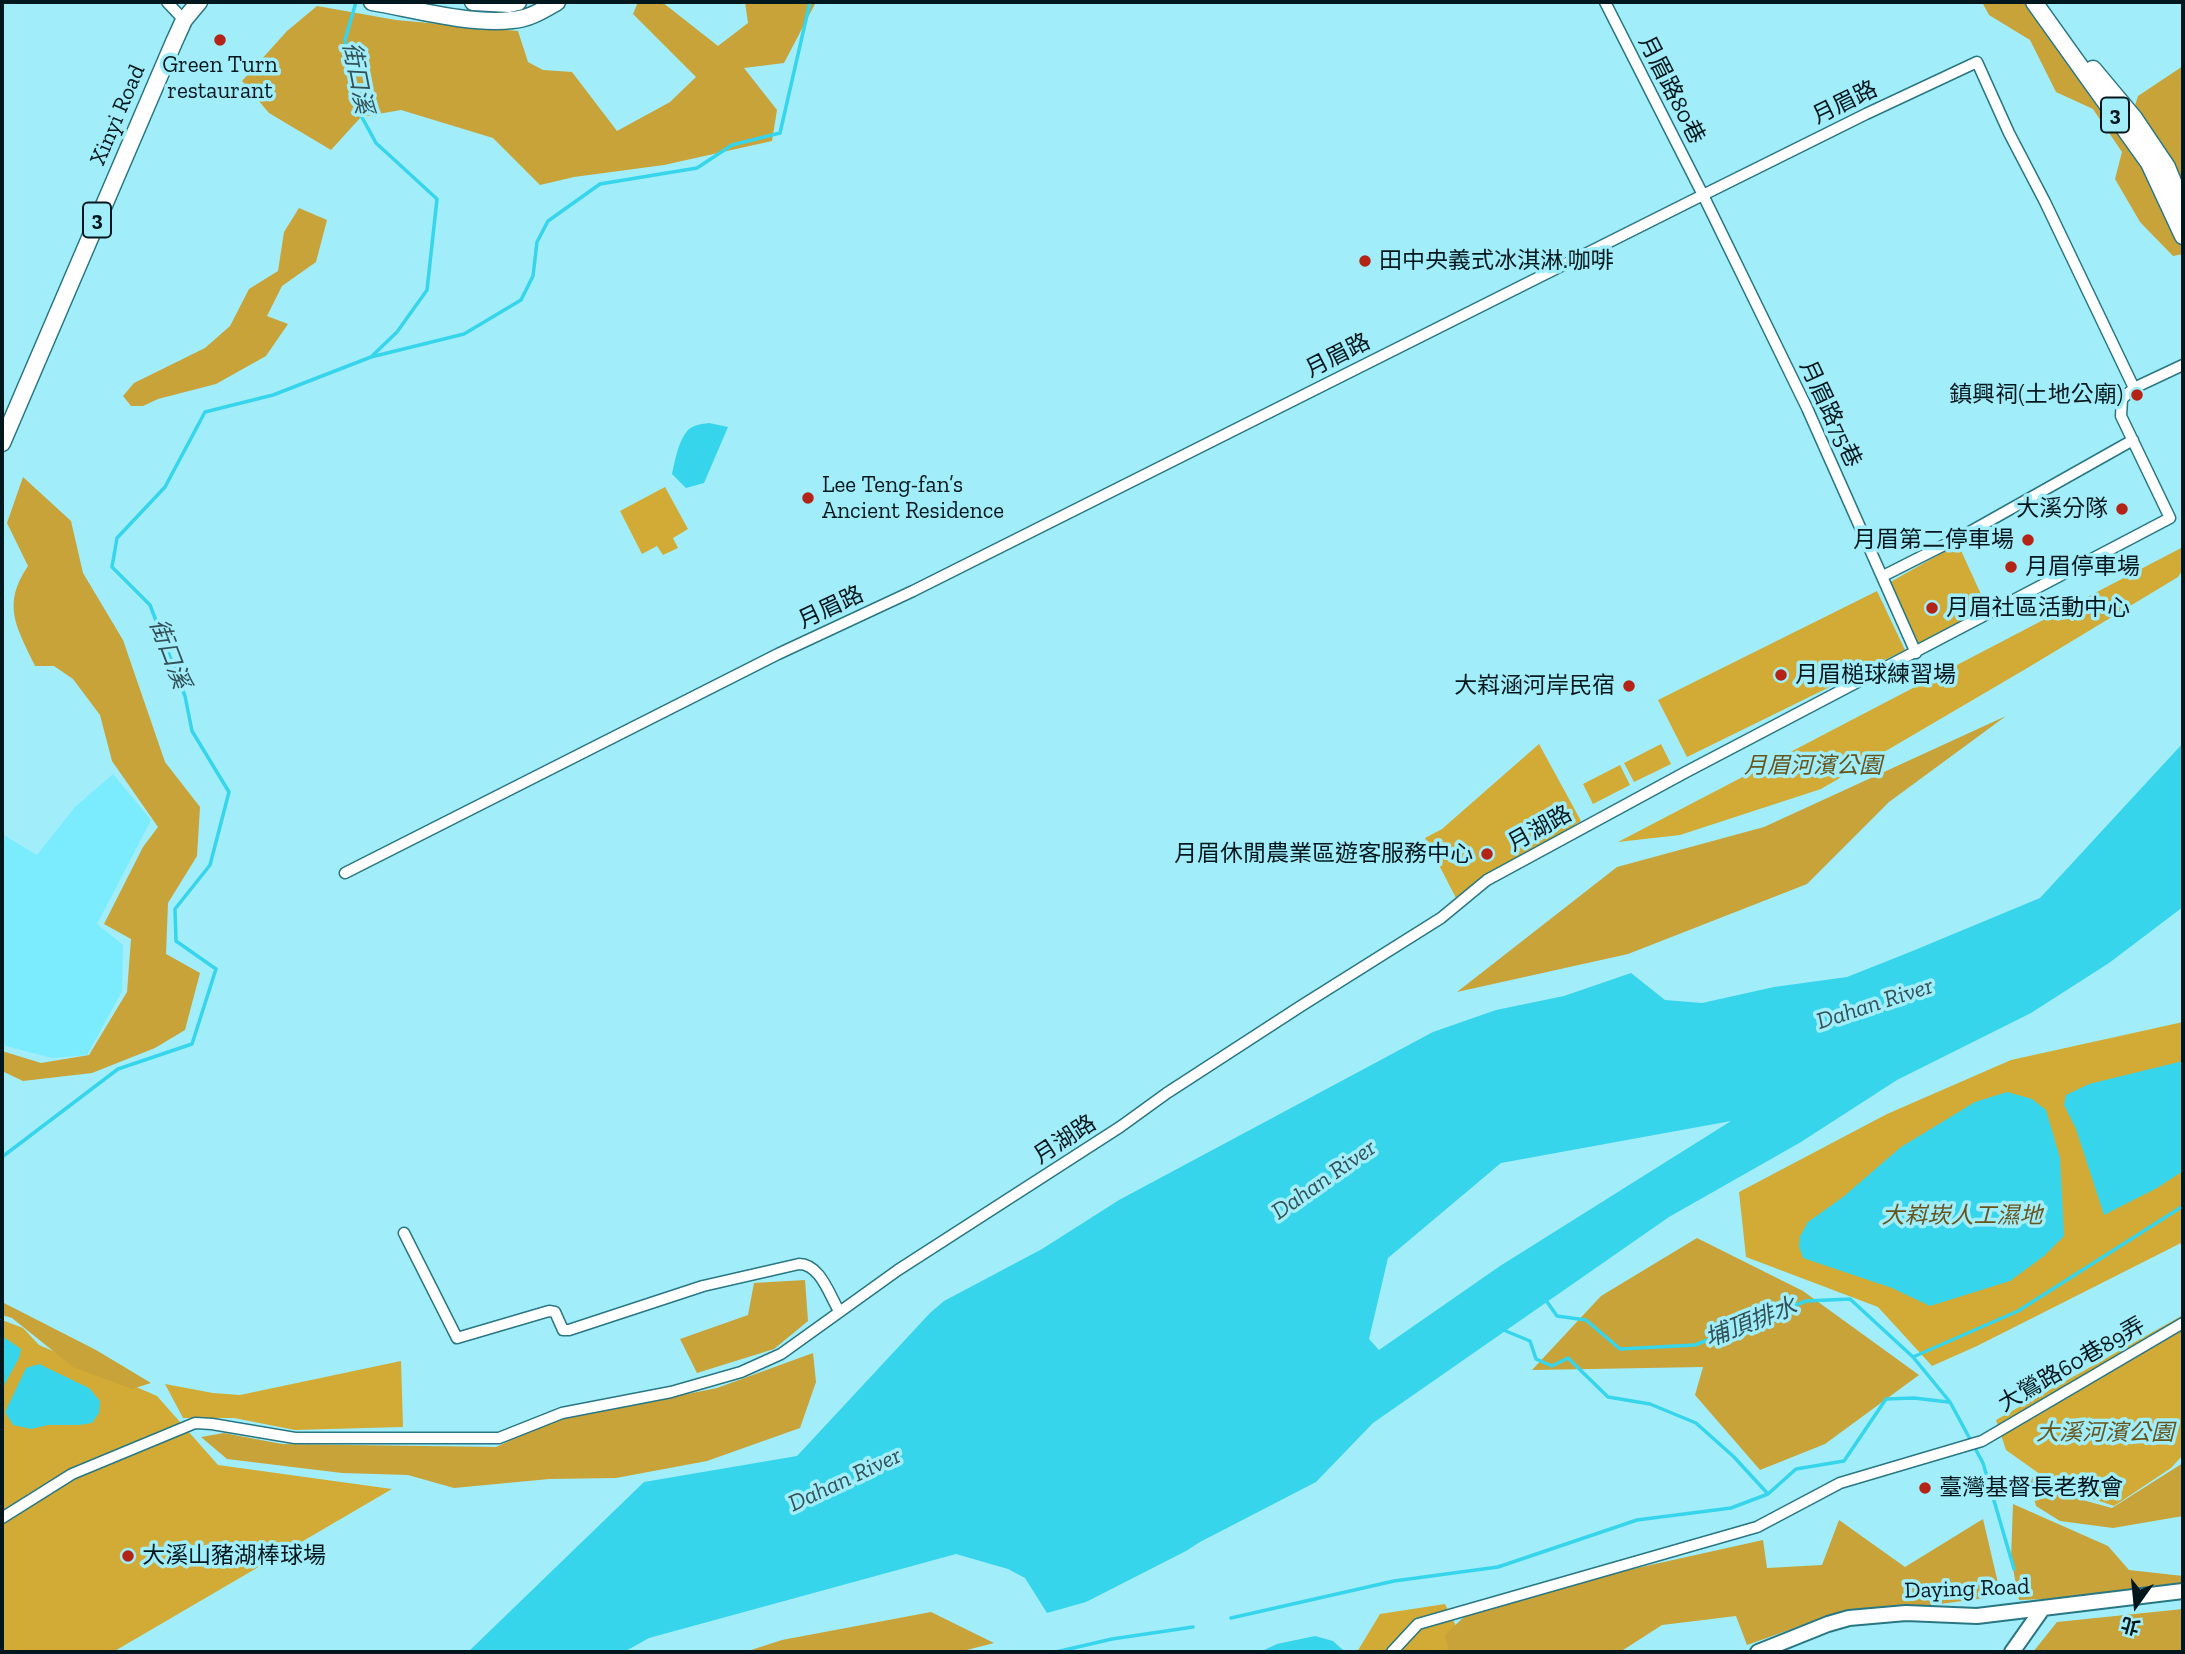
<!DOCTYPE html>
<meta charset="utf-8">
<style>
body{margin:0}
#map{position:relative;width:2185px;height:1654px;overflow:hidden;background:#a2edfa;font-family:"Zilla Slab","Noto Sans TC",serif}
canvas{display:block}
.frame{position:absolute;inset:0;border:4px solid #00181d;pointer-events:none}
.north{position:absolute;left:2101px;top:1570px;width:70px;height:70px;-webkit-text-stroke:5px #a2edfa;paint-order:stroke;rotate:195deg;font-size:19px;font-weight:700;line-height:28px;text-align:center;color:#00181d}
.north::after{content:'';display:block;margin:auto;width:24px;height:32px;background:#00181d;clip-path:polygon(50% 0,100% 100%,50% 72%,0 100%)}
</style>
<div id="map">
<canvas width="2185" height="1654"></canvas>
<div class="frame"></div>
<div class="north">北</div>
</div>
<script>
const context = document.querySelector('canvas').getContext('2d');
context.lineJoin = 'round';
function fill(path, color) { context.fillStyle = color; context.fill(path, 'evenodd'); }
function strokePath(path, color, width, dash) { context.strokeStyle = color; context.lineWidth = width; context.lineCap = dash ? 'butt' : 'round'; context.setLineDash(dash || []); context.stroke(path); }
function drawText(font, color, halo, rows, align = 'center') {
  context.font = font + ' "Zilla Slab","Noto Sans TC",serif'; context.lineWidth = 7; context.setLineDash([]); context.textBaseline = 'middle'; context.strokeStyle = halo; context.fillStyle = color; for (const [text, x, y, turn = 0] of rows) {
    context.save(); context.translate(x, y); context.rotate((+turn || 0) * Math.PI / 180); context.textAlign = isNaN(turn) ? turn : align; if (halo) context.strokeText(text, 0, 0); context.fillText(text, 0, 0); context.restore();
  }
}
const built = new Path2D(`
 M113,774L151,820L97,924L123,945L122,991L87,1055L52,1058L2,1045V834L37,855L75,807Z`);
const green = new Path2D(`
 M665,487L688,529L673,538L678,548L663,555L657,546L642,554L620,511Z
 M1958,544L1985,603L1993,599L1998,608L1916,652L1885,585Z
 M2183,547V569L2178,577L2029,667L1821,789L1680,835L1618,842Z
 M1877,591L1905,650L1687,757L1658,700Z
 M1539,744L1581,821L1456,898L1425,838L1442,829Z
 M1661,744L1671,764L1634,782L1624,763Z
 M1620,765L1630,785L1593,804L1583,784Z
 M2183,1022V1242L1977,1346L1932,1366L1878,1307L1746,1257L1739,1192L1887,1114L2011,1060Z
 M2183,1315V1455L2171,1468L2114,1506L2058,1487L2006,1450L1996,1420Z
 M2,1320L23,1328L39,1345L157,1396L218,1465L392,1489L113,1652H2Z
 M401,1361L403,1427L295,1430L234,1418H183L165,1384L213,1393L240,1395Z
 M1445,1604L1469,1652H1357L1380,1614Z`);
const forest = new Path2D(`
 M638,2H662L718,46L748,23L745,2H816L784,63L744,68L777,110L772,141L664,165L574,177L540,185L493,138L401,110L361,117L331,150L269,113L242,81L287,31L317,6L396,20L518,31L528,62L543,70L572,72L617,131L670,102L696,77L633,14Z
 M1982,2H2031L2146,168L2178,235L2183,254L2173,256L2140,222L2115,179L2122,152L2093,109L2056,92L2030,40L1989,15Z
 M2183,66V192L2134,109L2138,96Z
 M299,208L327,220L316,262L282,286L267,316L288,324L266,356L216,384L158,399L143,406H131L123,396L134,383L205,348L230,326L249,289L278,271L284,232Z
 M23,477L71,521L83,573L123,640L165,762L200,807L197,856L168,903L166,954L200,973L185,1030L155,1048L92,1073L23,1081L2,1071V1051L41,1063L89,1055L127,992L131,939L104,924L143,847L158,827L112,761L100,715L73,679L54,666H35C17,628 1,605 28,566L7,523Z
 M2006,716L1889,802L1807,884L1628,954L1457,992L1617,867L1764,827Z
 M1697,1238L1803,1291L1919,1375L1825,1444L1760,1470L1695,1395L1703,1367L1532,1370L1601,1296Z
 M805,1280L808,1321L774,1349L697,1373L680,1339L748,1315L754,1283Z
 M2,1302L96,1350L151,1383L132,1389L73,1367L12,1318L2,1315Z
 M813,1353L816,1382L800,1428L707,1461L616,1478L549,1479L454,1488L408,1475L342,1473L227,1459L201,1437L224,1433L282,1444L496,1447L552,1421L717,1388Z
 M2183,1463V1516L2113,1528L2060,1521L2036,1506L2028,1475L2079,1499L2112,1508Z
 M2013,1504L2108,1546L2129,1570L2183,1576V1583L2070,1598L2019,1600L2011,1558Z
 M1983,1519L2001,1596L1817,1620L1747,1645L1736,1616L1662,1625L1620,1652H1449L1445,1635L1465,1616L1610,1574L1763,1540L1767,1568L1822,1565L1839,1520L1905,1567Z
 M2183,1609V1652H2033L2057,1622Z
 M931,1612L994,1643L959,1652H745L782,1640Z`);
const water = new Path2D(`
 M709,423L728,427L704,483L686,488L672,474C675,461 678,441 688,430C693,425 702,424 709,423Z
 M2183,743V907L2109,963L2031,1013L1897,1080L1801,1142L1669,1217L1373,1423L1316,1482L1200,1542L1186,1551L1086,1602L1047,1613L1025,1578L1008,1569L956,1554L649,1638L624,1652H468L644,1482L797,1456L930,1313L944,1301L1042,1249L1119,1200L1433,1032L1496,1010L1564,996L1631,973L1665,1000L1702,1003L1774,987L1847,977L1910,952L2040,898ZM1731,1121L1500,1266L1379,1350L1369,1339L1388,1258L1501,1163Z
 M2183,1061V1171L2157,1188L2104,1215L2076,1129L2064,1105L2066,1095L2089,1084Z
 M2007,1092L2032,1099L2046,1110L2060,1158L2064,1236L2044,1256L2010,1281L1930,1306L1892,1288L1803,1258L1799,1246L1800,1236L1808,1222L1843,1197L1901,1147L1975,1102Z
 M2,1336L21,1349L19,1358L2,1389Z
 M39,1364L89,1388L100,1401L99,1413L92,1423L79,1425H48L31,1429L13,1425L5,1412L26,1368Z
 M1315,1636L1333,1641L1345,1652H1260L1277,1644Z`);
const stream = new Path2D(`
 M371,357L464,334L521,300L533,276L537,242L548,221L600,184L697,168L732,145L780,133L810,2
 M2,1157L118,1069L192,1044L216,969L176,941L175,909L210,865L229,792L192,731L185,696L150,605L112,567L117,538L165,487L205,412L273,395L371,357L397,332L427,290L437,199L376,143L358,110L345,40L356,2
 M1545,1299L1557,1316L1586,1320L1620,1349L1695,1345L1806,1301L1850,1299L1913,1357L1950,1402L1983,1463L2014,1569
 M1501,1329L1530,1341L1536,1359L1552,1366L1568,1358L1608,1397L1650,1404L1696,1423L1734,1457L1768,1494
 M1913,1357L2018,1311L2183,1206
 M1231,1618L1394,1581L1498,1567L1637,1520L1731,1508L1768,1494L1796,1469L1844,1461L1886,1399L1914,1398L1948,1402
 M1056,1652L1112,1639L1193,1627`);
const street = new Path2D(`
 M167,2L184,20
 M1605,2L1703,195L1807,408L1916,653
 M1883,576L1966,534L2133,440
 M345,873L778,654L913,591L1703,195L1866,114L1977,62L2009,133L2045,202L2134,388L2183,365
 M404,1233L457,1338L549,1311L555,1312L563,1330H569L703,1286L799,1264C820,1264 829,1294 839,1311
 M2,1518L72,1474L195,1423L212,1424L295,1438H499L562,1413L671,1392L741,1372L781,1354L898,1270L1120,1127L1167,1093L1301,1006L1441,918L1487,880L1686,772L2170,518L2121,416L2122,399L2134,388
 M1392,1652L1418,1624L1757,1527L1840,1483L1982,1441L2183,1323`);
const secondary = new Path2D(`
 M1758,1652L1828,1624L1849,1618L1906,1613L1977,1616L2183,1591
 M2012,1652L2043,1608`);
const primary = new Path2D(`
 M372,2C413,9 471,25 512,20C529,19 543,10 557,2
 M473,2L509,4L518,2
 M2034,2L2149,163L2183,236
 M2093,69L2134,118L2167,167L2183,206
 M2,443L174,42L184,20L199,2`);
const markers = [
 [220,40,7,"#b32417"],
 [1365,261,7,"#b32417"],
 [2137,395,7,"#b32417"],
 [808,498,7,"#b32417"],
 [2122,509,7,"#b32417"],
 [2028,540,7,"#b32417"],
 [2011,567,7,"#b32417"],
 [1932,608,7,"#b32417"],
 [1781,675,7,"#b32417"],
 [1629,686,7,"#b32417"],
 [1487,854,7,"#b32417"],
 [1925,1488,7,"#b32417"],
 [128,1556,7,"#b32417"]
];
const shields = [
 [2115,115,28],
 [97,220,28]
];
const shieldNames = [
 ["3",2115,115],
 ["3",97,220]
];
const poiNames = [
 ["Green Turn",220,65,"center"],
 ["restaurant",220,91,"center"],
 ["田中央義式冰淇淋.咖啡",1379,261],
 ["鎮興祠(土地公廟)",2123,395,"right"],
 ["Lee Teng-fan’s",822,485],
 ["Ancient Residence",822,511],
 ["大溪分隊",2108,509,"right"],
 ["月眉第二停車場",2014,540,"right"],
 ["月眉停車場",2025,567],
 ["月眉社區活動中心",1946,608],
 ["月眉槌球練習場",1795,675],
 ["大嵙涵河岸民宿",1615,686,"right"],
 ["月眉休閒農業區遊客服務中心",1473,854,"right"],
 ["臺灣基督長老教會",1939,1488],
 ["大溪山豬湖棒球場",142,1556]
];
const streetNames = [
 ["月眉路80巷",1671,90,63],
 ["月眉路",1845,103,-26],
 ["Xinyi Road",118,115,-67],
 ["月眉路",1338,356,-27],
 ["月眉路75巷",1830,414,65],
 ["月眉路",831,608,-25],
 ["月湖路",1540,829,-29],
 ["月湖路",1065,1140,-33],
 ["大鶯路60巷89弄",2072,1365,-30],
 ["Daying Road",1967,1589,-2]
];
const parkNames = [
 ["月眉河濱公園",1813,766],
 ["大嵙崁人工濕地",1962,1216],
 ["大溪河濱公園",2105,1433]
];
const waterNames = [
 ["街口溪",357,78,79],
 ["街口溪",169,654,69],
 ["Dahan River",1875,1004,-18],
 ["Dahan River",1324,1180,-35],
 ["埔頂排水",1751,1323,-21],
 ["Dahan River",845,1480,-25]
];
fill(built, '#7bebfe');
fill(green, '#d1ab35');
fill(forest, '#c7a339');
fill(water, '#37d5ec');
strokePath(stream, '#37d5ec', 3.5);
strokePath(street, '#297783', 13);
strokePath(secondary, '#297783', 18);
strokePath(primary, '#297783', 19);
strokePath(street, '#fff', 10);
strokePath(secondary, '#fff', 14);
strokePath(primary, '#fff', 16);
for (const [x, y, r, color] of markers) { const dot = new Path2D(); dot.arc(x, y, r, 0, 2 * Math.PI); context.fillStyle = color; context.fill(dot); strokePath(dot, '#a2edfa', 2.5); }
for (const [x, y, w] of shields) { const box = new Path2D(); box.roundRect(x - w / 2, y - 17.5, w, 35, 5); context.fillStyle = '#a2edfa'; context.fill(box); strokePath(box, '#00181d', 2); }
drawText('bold 21px', '#00181d', null, shieldNames);
drawText('23px', '#00181d', '#a2edfa', poiNames, 'left');
drawText('23px', '#00181d', '#a2edfa', streetNames);
drawText('italic 23px', '#67551e', '#a2edfa', parkNames);
drawText('italic 24px', '#335258', '#a2edfa', waterNames);
</script>
